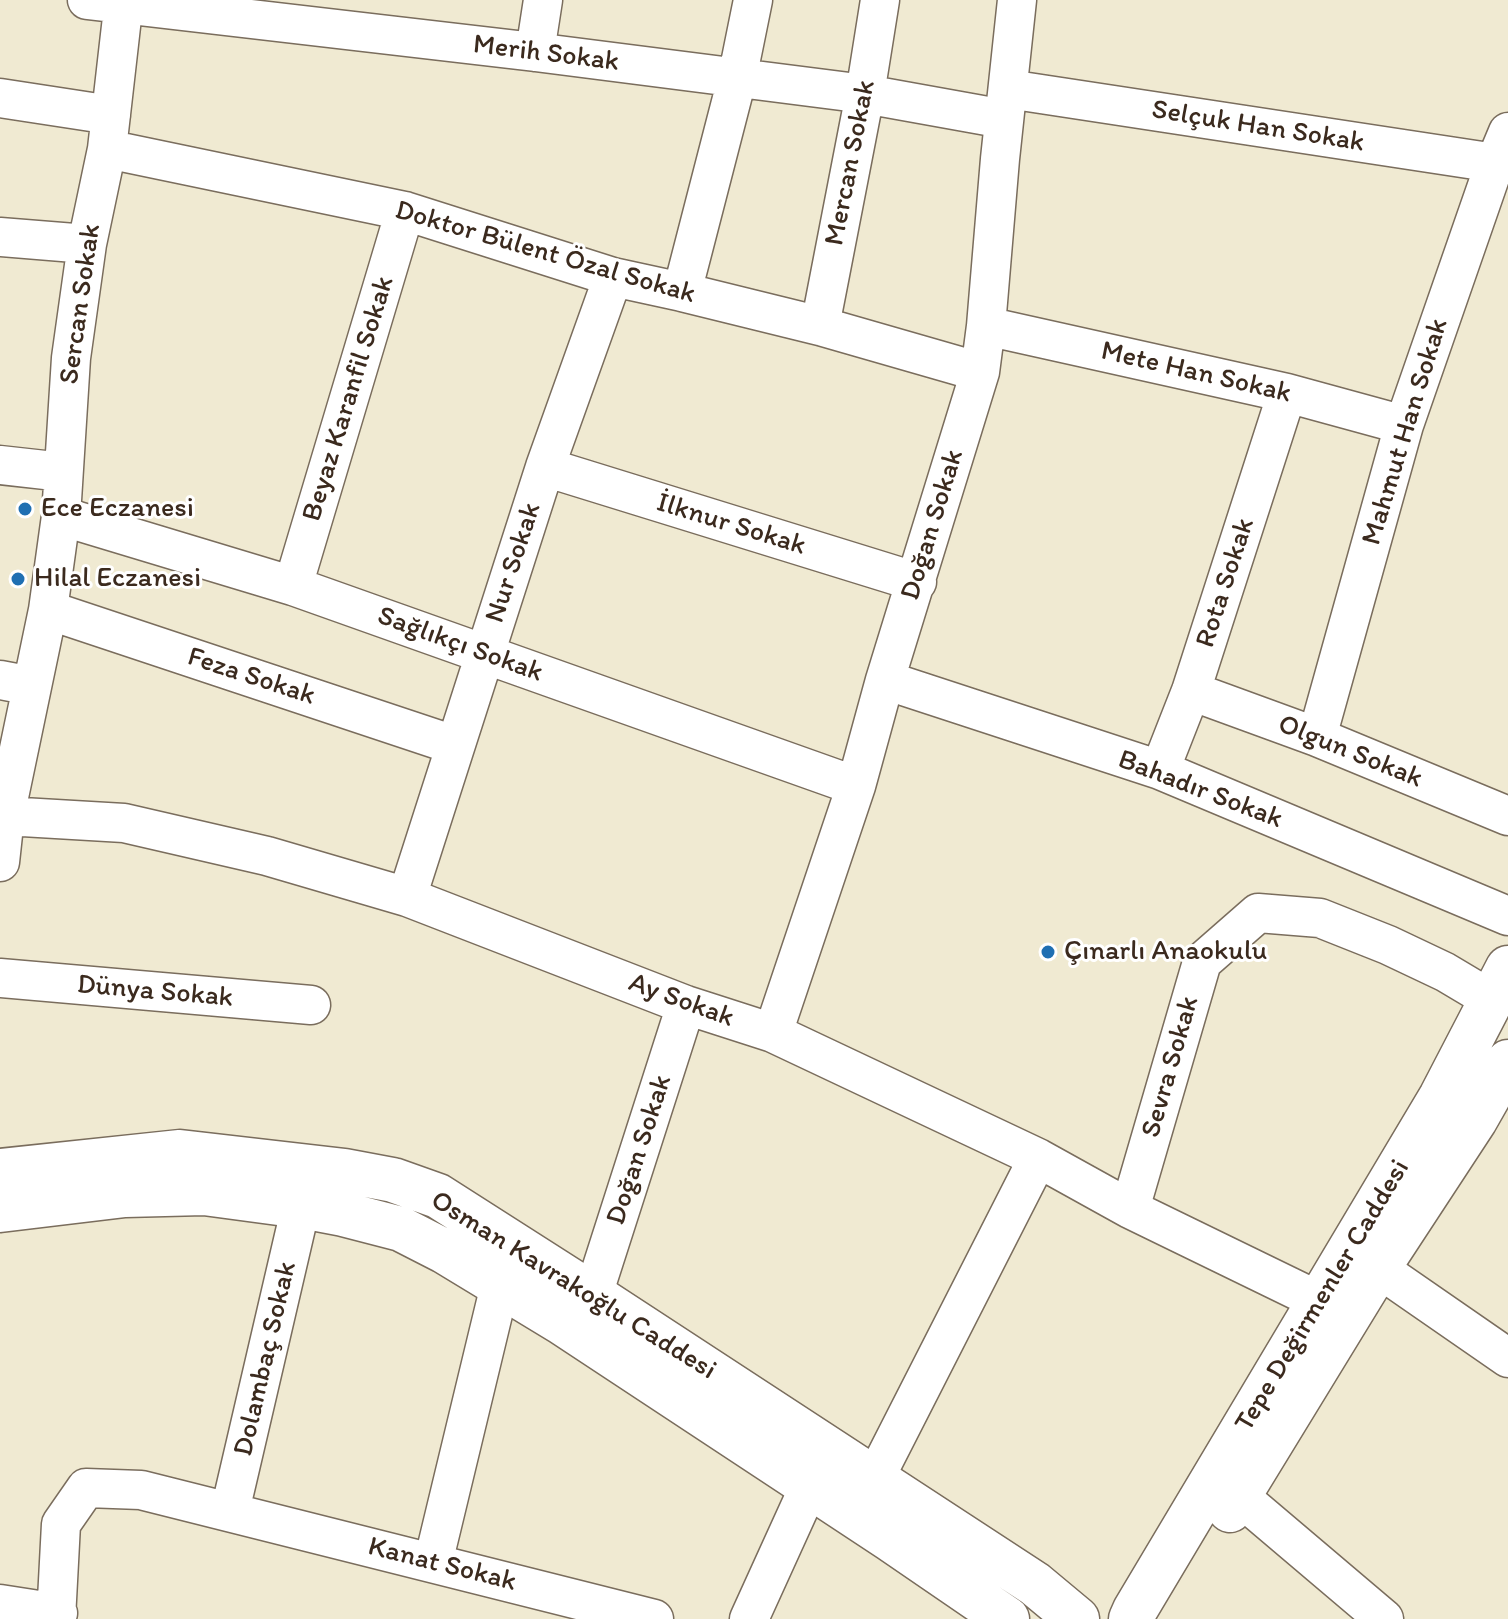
<!DOCTYPE html>
<meta charset="utf-8">
<style>
body{margin:0}
canvas{display:block;background:#f0ead2}
</style>
<canvas width="1508" height="1619"></canvas>
<script>
const context = document.querySelector('canvas').getContext('2d');
context.lineJoin = 'round';
function strokePath(path, color, width, dash) { context.strokeStyle = color; context.lineWidth = width; context.lineCap = dash ? 'butt' : 'round'; context.setLineDash(dash || []); context.stroke(path); }
function drawText(font, color, halo, rows, align = 'center') {
  context.font = font + ' Itim,sans-serif'; context.lineWidth = 6; context.setLineDash([]); context.textBaseline = 'middle'; context.strokeStyle = halo; context.fillStyle = color; for (const [text, x, y, turn = 0] of rows) {
    context.save(); context.translate(x, y); context.rotate((+turn || 0) * Math.PI / 180); context.textAlign = isNaN(turn) ? turn : align; if (halo) context.strokeText(text, 0, 0); context.fillText(text, 0, 0); context.restore();
  }
}
const minor = new Path2D(`
 M87,0L535,52L865,94L1004,119
 M535,52L543,0
 M1008,89L1508,165
 M0,98L111,115
 M107,149L405,211L613,277L682,292L820,326L980,372
 M0,237L87,244
 M682,292L737,79L753,0
 M820,326L865,94L880,0
 M986,326L1287,393L1404,425
 M0,465L63,472
 M545,467L917,582
 M61,516L293,586L856,786
 M293,586L405,211
 M48,610L454,745
 M0,680L32,686
 M885,680L1160,770L1508,916
 M1191,691L1317,737L1508,816
 M1317,737L1404,425L1495,163L1508,132
 M1160,770L1191,691L1287,393
 M5,816L124,823L267,856L407,897L686,1005L773,1033L1038,1158L1130,1209L1319,1301
 M0,862L5,816L48,610L61,516L71,358L87,244L107,149L124,0
 M407,897L545,467L613,277
 M0,978L311,1005
 M773,1033L856,786L885,680L980,372L986,326L1000,159L1017,0
 M1130,1209L1202,962L1258,913L1320,918L1388,945L1445,972L1492,1000
 M1378,1268L1508,1358
 M593,1295L686,1005
 M874,1480L1038,1158
 M1239,1496L1384,1619
 M230,1511L301,1206
 M433,1563L500,1285
 M0,1604L58,1613
 M56,1619L61,1524L86,1488L141,1490L654,1619
 M749,1619L809,1487`);
const tertiary = new Path2D(`
 M0,1171L180,1152L345,1171L393,1180L438,1196L593,1295L1035,1584L1077,1619
 M0,1210L125,1195L204,1193L301,1206L343,1214L401,1229L444,1251L561,1322L890,1539L1007,1619
 M1230,1510L1378,1268L1475,1120L1508,1062
 M1131,1619L1135,1610L1441,1097L1508,968`);
const markers = [
 [25,509,8,"#1f6fb2"],
 [18,579,8,"#1f6fb2"],
 [1048,952,8,"#1f6fb2"]
];
const streetNames = [
 ["Merih Sokak",546,54,7],
 ["Selçuk Han Sokak",1258,127,9],
 ["Mercan Sokak",851,163,-79],
 ["Doktor Bülent Özal Sokak",545,253,16],
 ["Sercan Sokak",81,304,-82],
 ["Mete Han Sokak",1196,373,13],
 ["Beyaz Karanfil Sokak",349,399,-73],
 ["Mahmut Han Sokak",1406,432,-73],
 ["İlknur Sokak",731,525,17],
 ["Doğan Sokak",933,525,-73],
 ["Nur Sokak",514,563,-72],
 ["Rota Sokak",1226,583,-72],
 ["Sağlıkçı Sokak",460,645,20],
 ["Feza Sokak",251,677,18],
 ["Olgun Sokak",1350,752,22],
 ["Bahadır Sokak",1200,790,21],
 ["Dünya Sokak",155,992,5],
 ["Ay Sokak",681,1001,20],
 ["Sevra Sokak",1171,1067,-74],
 ["Doğan Sokak",640,1150,-72],
 ["Osman Kavrakoğlu Caddesi",573,1286,32],
 ["Tepe Değirmenler Caddesi",1323,1296,-59],
 ["Dolambaç Sokak",266,1359,-77],
 ["Kanat Sokak",442,1565,14]
];
const poiNames = [
 ["Ece Eczanesi",41,509],
 ["Hilal Eczanesi",34,579],
 ["Çınarlı Anaokulu",1064,952]
];
strokePath(minor, '#7a6d5d', 41);
strokePath(tertiary, '#7a6d5d', 47);
strokePath(minor, '#fff', 38);
strokePath(tertiary, '#fff', 44);
for (const [x, y, r, color] of markers) { const dot = new Path2D(); dot.arc(x, y, r, 0, 2 * Math.PI); context.fillStyle = color; context.fill(dot); strokePath(dot, '#fff', 3); }
drawText('28px', '#3b2a1e', '#fff', streetNames);
drawText('28px', '#3b2a1e', '#fff', poiNames, 'left');
</script>
